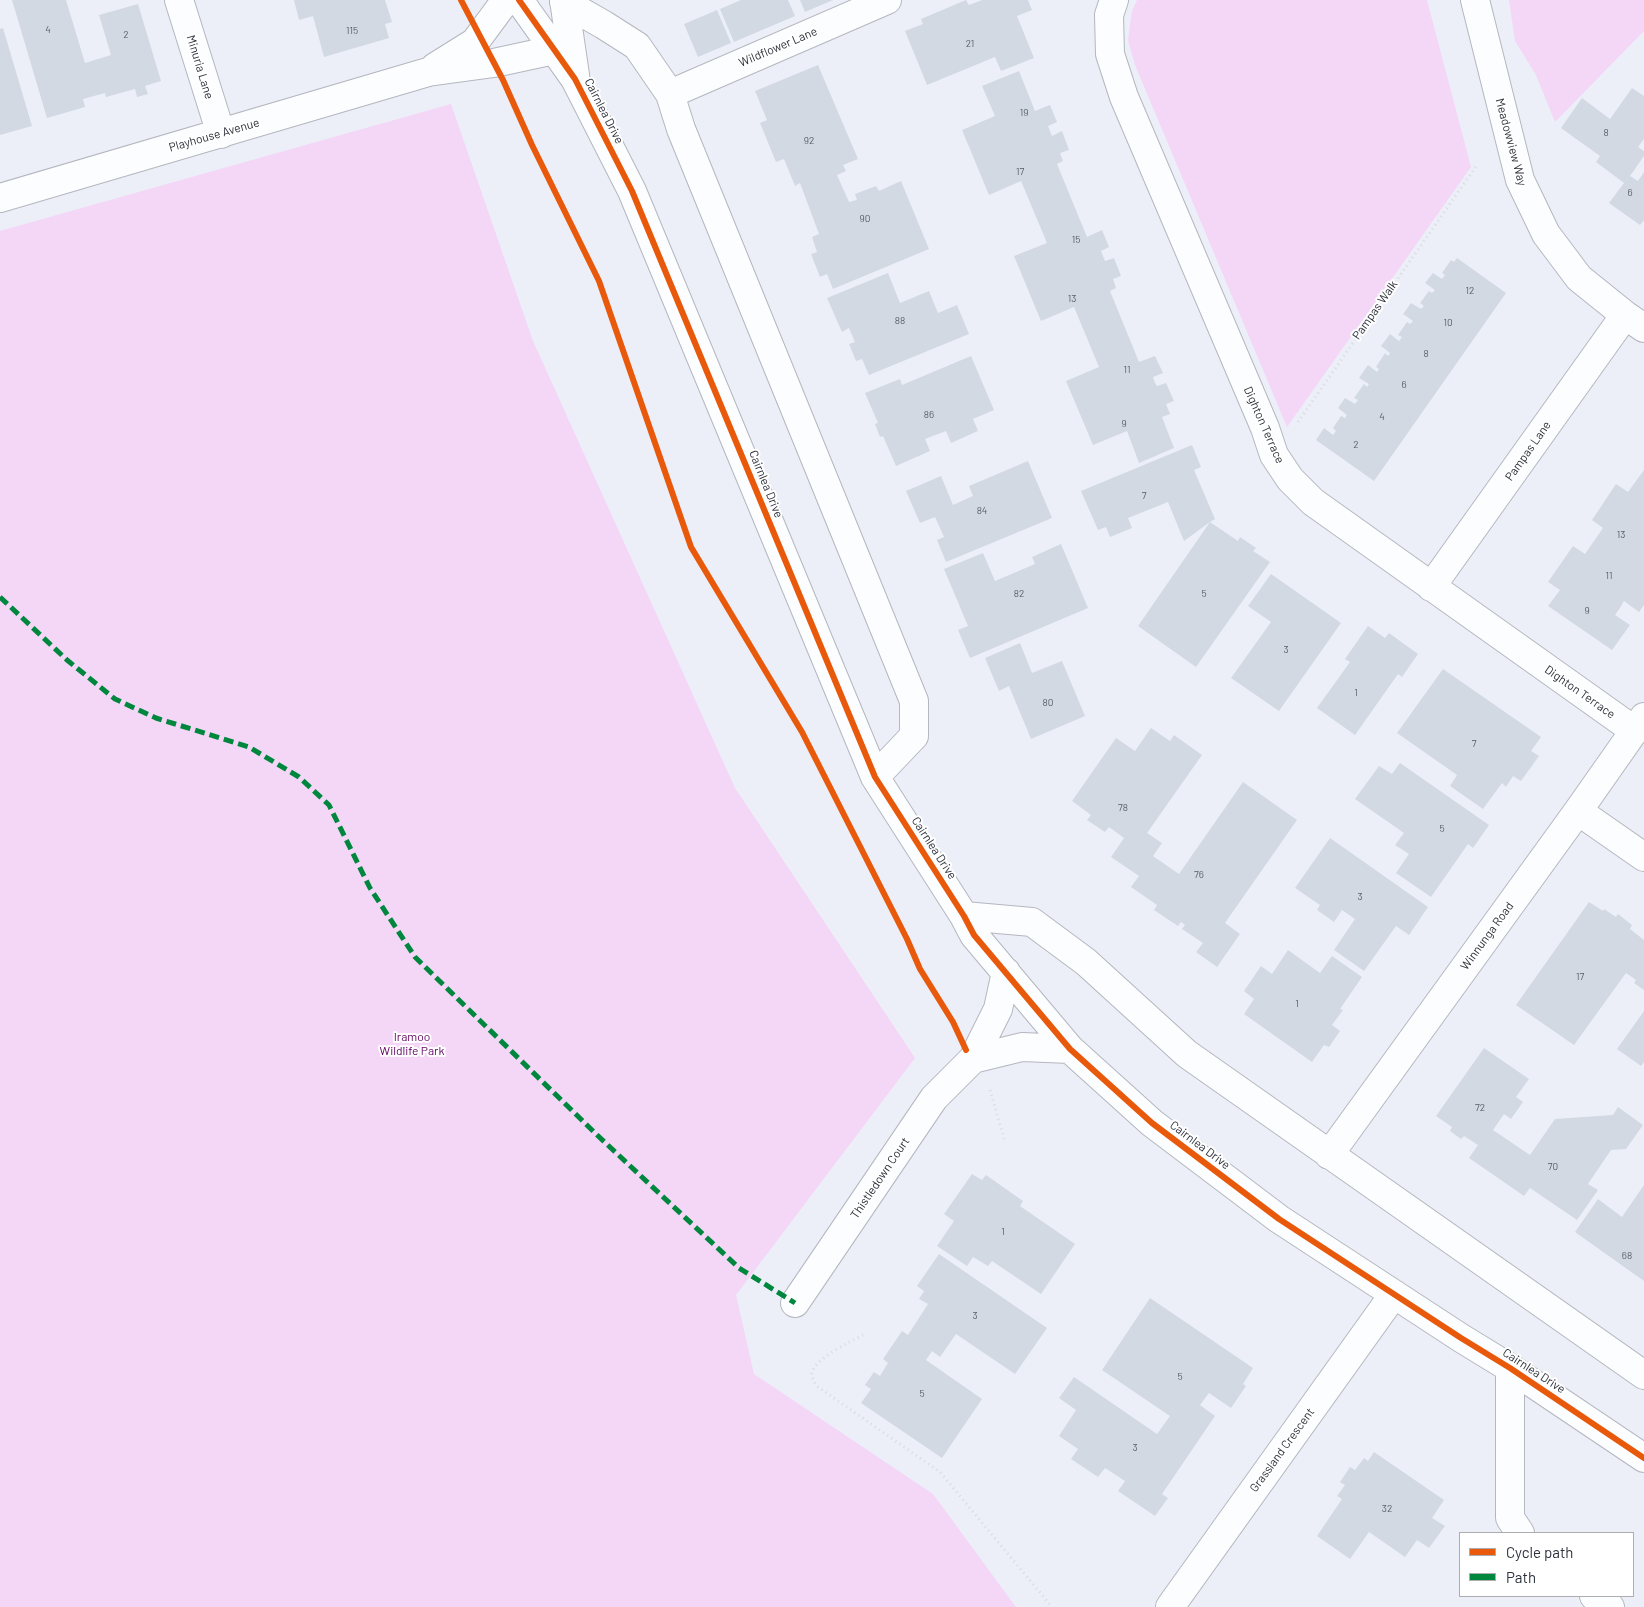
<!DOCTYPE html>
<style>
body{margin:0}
#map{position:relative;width:1644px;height:1607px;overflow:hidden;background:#eceff8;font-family:Barlow,sans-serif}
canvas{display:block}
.legend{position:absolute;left:1459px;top:1532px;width:175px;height:65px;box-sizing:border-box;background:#fff;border:1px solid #abadb1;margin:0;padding:6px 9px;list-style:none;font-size:15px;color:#2d313b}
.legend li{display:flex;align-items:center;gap:10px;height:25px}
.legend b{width:25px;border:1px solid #abadb1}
</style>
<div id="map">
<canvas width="1644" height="1607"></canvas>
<ul class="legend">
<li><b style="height:6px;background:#e8590c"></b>Cycle path</li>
<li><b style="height:6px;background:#00873e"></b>Path</li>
</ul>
</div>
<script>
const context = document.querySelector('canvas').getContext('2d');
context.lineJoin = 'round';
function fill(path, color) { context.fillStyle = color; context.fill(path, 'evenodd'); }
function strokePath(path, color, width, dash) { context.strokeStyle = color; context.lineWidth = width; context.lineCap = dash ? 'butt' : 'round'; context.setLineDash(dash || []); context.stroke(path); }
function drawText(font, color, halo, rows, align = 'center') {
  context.font = font + ' Barlow,sans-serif'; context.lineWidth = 4; context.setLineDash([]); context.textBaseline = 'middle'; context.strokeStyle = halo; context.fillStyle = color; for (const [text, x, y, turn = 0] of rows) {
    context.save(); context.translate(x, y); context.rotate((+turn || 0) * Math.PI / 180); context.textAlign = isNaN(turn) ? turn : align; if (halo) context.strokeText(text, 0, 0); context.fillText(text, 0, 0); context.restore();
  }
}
const green = new Path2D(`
 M1137,0H1427L1471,167L1287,427L1135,65L1128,40L1132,11Z
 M1509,0H1644V31L1555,122L1536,75L1515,41Z
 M451,104L533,341L735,788L915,1058L736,1295L754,1374L933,1494L1016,1607H0V231Z`);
const building = new Path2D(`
 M12,0H66L85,63L111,55L99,15L138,4L161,81L145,86L148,94L137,97L135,89L106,97L105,93L83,99L85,107L47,118Z
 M294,0H385L392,22L385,24L389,38L324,57L313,16L299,20Z
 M741,0H788L795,16L734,42L720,9Z
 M800,0H833L805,12Z
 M966,0L969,5L982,0H1028L1032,10L1017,16L1034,58L1001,71L995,57L927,85L905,31L923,24L921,19Z
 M717,10L731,43L698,57L684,24Z
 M3,28L32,126L0,135V29Z
 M818,65L858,159L843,165L846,171L837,175L849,202L857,200L855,194L876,186L879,191L901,181L929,249L833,289L827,274L820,277L811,254L817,252L812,237L819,234L800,183L795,186L784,159L776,162L760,123L767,120L755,91Z
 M1019,71L1035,111L1050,105L1057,122L1048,126L1052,136L1062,131L1069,150L1060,153L1063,161L1057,164L1087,237L1102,230L1109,247L1101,251L1105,261L1114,258L1121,276L1113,279L1116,288L1110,291L1139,362L1155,356L1163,373L1153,377L1155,383L1157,386L1166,383L1174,401L1166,404L1170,414L1162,417L1174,448L1139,463L1127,431L1093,445L1066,381L1099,367L1074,307L1041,321L1014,256L1047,243L1021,181L989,195L962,130L995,116L982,86Z
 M1632,88L1644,96V139L1638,147L1644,151V156L1630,176L1638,181L1644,172V220L1640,225L1609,203L1624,183L1596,162L1600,156L1561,128L1582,98L1610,119Z
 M1457,258L1506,293L1374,481L1316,440L1324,428L1333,435L1336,431L1333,428L1341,416L1345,418L1347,415L1338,408L1345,398L1355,404L1358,400L1354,398L1364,384L1367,387L1369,384L1359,378L1368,365L1377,372L1379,369L1376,367L1385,353L1388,356L1390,353L1381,346L1390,334L1399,341L1402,337L1398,335L1407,322L1410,324L1413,321L1403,314L1411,303L1421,309L1424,306L1420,303L1429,291L1432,293L1435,290L1425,283L1433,273L1442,279L1445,275L1442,273L1451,260L1454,262Z
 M888,273L900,303L929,291L938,313L957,305L969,334L869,375L862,359L856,361L849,344L855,342L849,328L842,332L827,298Z
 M971,356L994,410L973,419L978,431L951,443L946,431L925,439L930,451L896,466L883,436L880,437L875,424L878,423L865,393L900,379L902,385Z
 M1192,445L1201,467L1194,470L1215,519L1210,522L1238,541L1240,537L1256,548L1253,551L1270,562L1196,667L1138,626L1210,522L1184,541L1168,502L1128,518L1132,528L1110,537L1106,527L1098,530L1081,491Z
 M1028,461L1052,518L946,562L937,540L944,537L935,517L920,523L906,491L941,476L953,505L973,496L969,486Z
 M1644,470V605L1639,612L1624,601L1620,608L1615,615L1630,625L1612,650L1548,606L1560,590L1548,582L1573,546L1585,554L1603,528L1592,520L1616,484L1628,492Z
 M1061,544L1088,608L970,658L958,630L968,626L944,569L983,553L995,581L1035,564L1032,557Z
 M1271,574L1341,623L1279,711L1231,678L1271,622L1248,606Z
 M1368,626L1385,638L1389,633L1418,654L1402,677L1398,674L1355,735L1317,708L1350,662L1345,659Z
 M1020,643L1032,673L1062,661L1085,716L1031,739L1009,686L999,691L985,658Z
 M1443,669L1541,737L1531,751L1539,756L1521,781L1513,776L1506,787L1502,783L1483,809L1450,786L1457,775L1397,733Z
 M1151,728L1170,741L1174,735L1202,755L1147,833L1162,843L1153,856L1179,874L1243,782L1297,820L1225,923L1240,934L1217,967L1196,952L1203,943L1182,929L1185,925L1181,922L1178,926L1154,910L1157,905L1131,887L1139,876L1111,857L1124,838L1109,827L1105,832L1087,820L1091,815L1072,801L1116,738L1135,751Z
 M1400,763L1489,825L1473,848L1468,844L1431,897L1396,873L1409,854L1395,845L1404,833L1355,799L1379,766L1392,774Z
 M1330,838L1428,907L1409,935L1396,926L1364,971L1334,950L1355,919L1342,910L1334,922L1317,910L1320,905L1295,888Z
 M1589,902L1603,911L1604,909L1616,917L1618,914L1632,925L1630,929L1644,940V990L1634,983L1636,980L1626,973L1574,1045L1516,1005Z
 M1288,950L1320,973L1332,956L1362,977L1340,1009L1343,1010L1332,1025L1340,1031L1329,1047L1324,1045L1312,1062L1244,1014L1254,999L1244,991L1261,966L1272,974Z
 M1644,1011V1062L1641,1066L1617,1049Z
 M1484,1048L1529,1079L1516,1097L1523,1102L1511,1119L1504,1114L1493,1130L1530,1155L1555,1119L1613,1115L1618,1107L1643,1125L1626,1149L1611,1150L1588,1184L1598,1190L1577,1220L1530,1188L1524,1196L1469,1158L1478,1145L1464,1136L1461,1139L1450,1131L1452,1127L1436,1116Z
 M972,1174L982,1180L986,1175L1023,1201L1020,1206L1075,1244L1041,1294L992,1261L988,1266L973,1257L967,1266L937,1246L954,1221L944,1214Z
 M1644,1185V1281L1575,1232L1598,1199L1622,1217Z
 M939,1254L1047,1328L1015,1374L956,1334L940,1357L932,1351L926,1360L982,1399L942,1458L861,1403L871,1389L865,1385L874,1372L880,1376L888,1363L883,1359L902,1331L908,1335L928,1304L919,1299L924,1291L917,1286Z
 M1150,1298L1253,1368L1243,1384L1246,1386L1231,1408L1209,1393L1200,1405L1215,1416L1162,1494L1168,1498L1155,1516L1118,1491L1125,1481L1105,1468L1098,1477L1071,1459L1078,1449L1059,1436L1076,1410L1059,1398L1074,1377L1157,1434L1170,1416L1102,1370Z
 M1374,1452L1444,1500L1432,1518L1445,1526L1429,1548L1417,1540L1405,1557L1369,1532L1350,1559L1317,1536L1342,1499L1337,1496L1345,1485L1340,1482L1350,1467L1355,1470L1364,1458L1368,1461Z`);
const path = new Path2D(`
 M1298,422L1477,165
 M990,1090L1005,1142
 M863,1335C850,1342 815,1358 812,1373C811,1379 815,1383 818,1387L940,1472L1052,1607`);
const minor = new Path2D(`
 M179,0L221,134
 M519,0L575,79L632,191L875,777L964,916L974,935L1070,1049L1152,1123L1279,1219L1461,1338L1510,1368L1644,1458
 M564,0L575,75
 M1114,0L1109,15L1110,54L1124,97L1265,428L1274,455L1290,479L1313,502L1635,731
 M1475,0L1520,180L1546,234L1579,278L1625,315L1644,328
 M564,2L604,25L637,46L670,94L681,129L914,701V736L875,777
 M435,67L475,42L506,0
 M670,94L887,0
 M0,198L428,72L494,63L554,50
 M1431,587L1625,315
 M1578,811L1644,857
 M964,916L1032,922L1086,962L1187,1054L1644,1375
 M973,1059L1022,1047L1070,1049
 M1329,1155L1578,811L1644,717
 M795,1303L934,1098L973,1059L998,1009L1006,972
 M1510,1368V1518L1520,1533
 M1594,1596L1610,1607
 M1170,1607L1394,1294`);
const quiet = new Path2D(`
 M0,597L67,660L115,699L156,718L249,747L299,777L329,805L370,888L415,957L596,1134L739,1268L795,1303`);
const cycleway = new Path2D(`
 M461,0L503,80L532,145L599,281L691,547L802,732L907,939L920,969L953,1022L966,1050
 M519,0L575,79L632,191L875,777L964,916L974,935L1070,1049L1152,1123L1279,1219L1461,1338L1510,1368L1644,1458`);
const numberNames = [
 ["4",48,30],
 ["115",352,31],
 ["2",126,35],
 ["21",970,44],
 ["19",1024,113],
 ["8",1606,133],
 ["92",809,141],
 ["17",1020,172],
 ["6",1630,193],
 ["90",865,219],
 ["15",1076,240],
 ["12",1470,291],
 ["13",1072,299],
 ["88",900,321],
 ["10",1448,323],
 ["8",1426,354],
 ["11",1127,370],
 ["6",1404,385],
 ["86",929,415],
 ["4",1382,417],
 ["9",1124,424],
 ["2",1356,445],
 ["7",1144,496],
 ["84",982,511],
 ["13",1621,535],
 ["11",1609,576],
 ["82",1019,594],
 ["5",1204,594],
 ["9",1587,611],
 ["3",1286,650],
 ["1",1356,693],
 ["80",1048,703],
 ["7",1474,744],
 ["78",1123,808],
 ["5",1442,829],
 ["76",1199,875],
 ["3",1360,897],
 ["17",1580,977],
 ["1",1297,1004],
 ["72",1480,1108],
 ["70",1553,1167],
 ["1",1003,1232],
 ["68",1627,1256],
 ["3",975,1316],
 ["5",1180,1377],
 ["5",922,1394],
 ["3",1135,1448],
 ["32",1387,1509]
];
const streetNames = [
 ["Wildflower Lane",778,47,-23],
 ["Minuria Lane",200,67,73],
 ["Cairnlea Drive",604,111,63],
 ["Playhouse Avenue",214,135,-16],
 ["Meadowview Way",1511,142,75],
 ["Pampas Walk",1375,310,-55],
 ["Dighton Terrace",1264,425,66],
 ["Pampas Lane",1528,451,-55],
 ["Cairnlea Drive",766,484,68],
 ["Dighton Terrace",1580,692,35],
 ["Cairnlea Drive",934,848,57],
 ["Winnunga Road",1487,936,-54],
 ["Cairnlea Drive",1200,1145,37],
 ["Thistledown Court",880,1178,-56],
 ["Cairnlea Drive",1534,1371,33],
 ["Grassland Crescent",1282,1450,-54]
];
const parkNames = [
 ["Iramoo",412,1037],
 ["Wildlife Park",412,1051]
];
fill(green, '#f4d6f7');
fill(building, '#d2d9e2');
strokePath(minor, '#b4b7bf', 30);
strokePath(path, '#d8dadd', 3, [1, 4]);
strokePath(minor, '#fcfdfe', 28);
strokePath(quiet, '#00873e', 5, [10, 5]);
strokePath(cycleway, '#e8590c', 6);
drawText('10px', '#595e68', null, numberNames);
drawText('12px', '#2d313b', '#fff', streetNames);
drawText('12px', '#620061', '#fff', parkNames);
</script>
